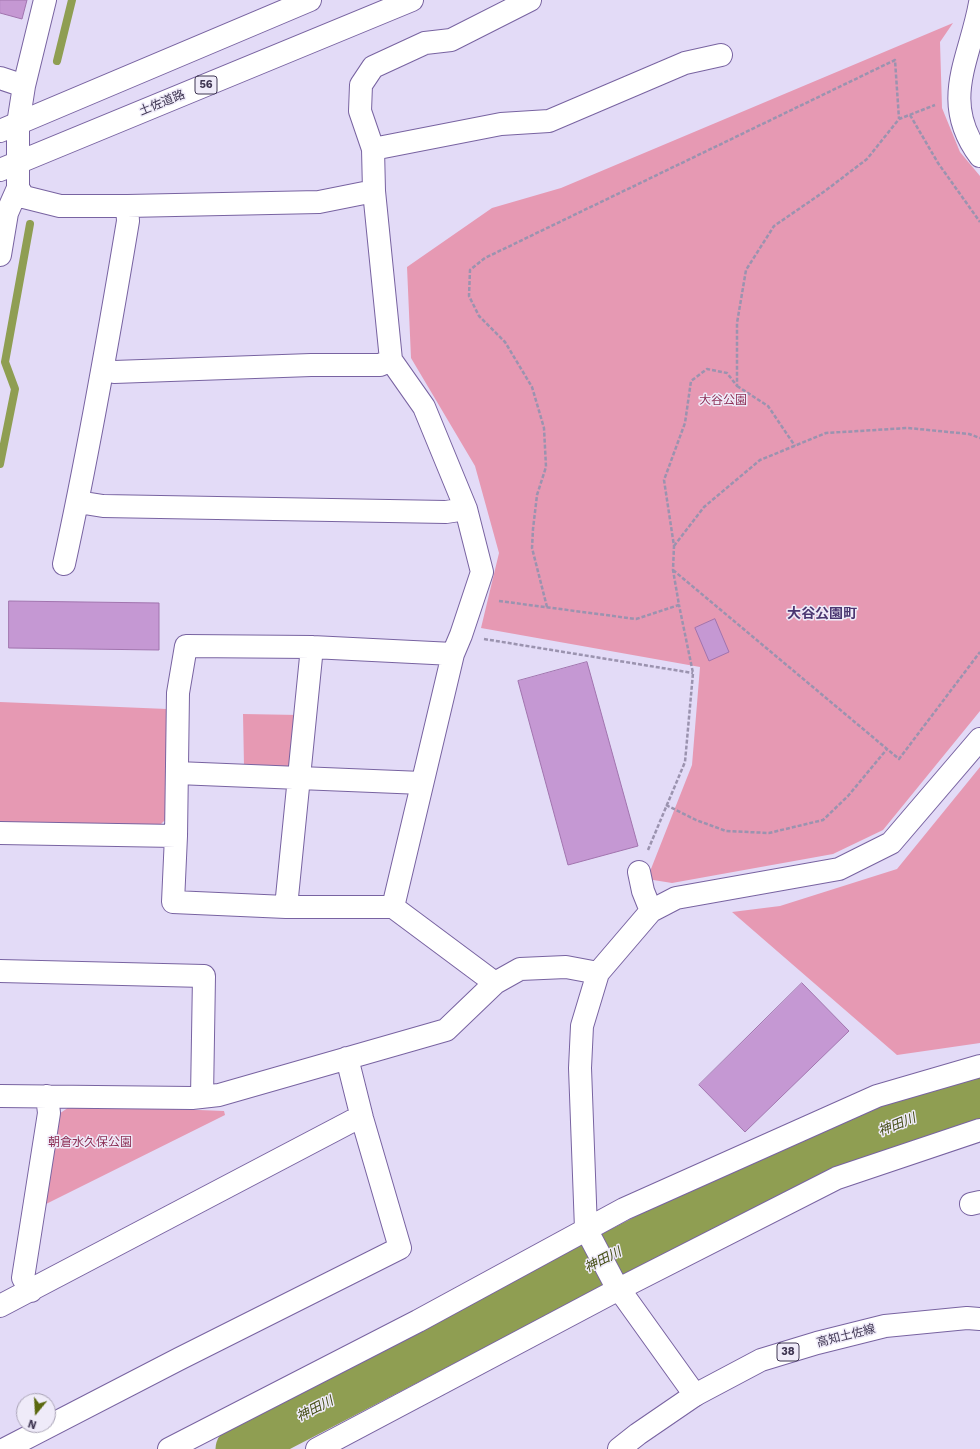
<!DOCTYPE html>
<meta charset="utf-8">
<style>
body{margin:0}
#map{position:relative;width:980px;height:1449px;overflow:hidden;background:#e3dbf7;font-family:"Work Sans",sans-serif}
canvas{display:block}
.north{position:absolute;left:16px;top:1393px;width:40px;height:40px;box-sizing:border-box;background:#efebf9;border:1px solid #a9a3b6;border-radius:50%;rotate:198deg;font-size:11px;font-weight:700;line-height:16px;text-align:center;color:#3f3652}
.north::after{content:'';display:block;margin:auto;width:14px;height:18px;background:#5b680f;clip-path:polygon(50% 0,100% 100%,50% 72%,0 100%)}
</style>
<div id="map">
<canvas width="980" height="1449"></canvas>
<div class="north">N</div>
</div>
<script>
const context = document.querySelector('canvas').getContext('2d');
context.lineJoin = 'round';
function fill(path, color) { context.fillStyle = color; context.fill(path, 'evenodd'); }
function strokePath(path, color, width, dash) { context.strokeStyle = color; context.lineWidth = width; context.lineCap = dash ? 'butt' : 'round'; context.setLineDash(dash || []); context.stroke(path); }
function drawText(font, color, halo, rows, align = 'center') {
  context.font = font + ' "Work Sans","Noto Sans JP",sans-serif'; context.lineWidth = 3; context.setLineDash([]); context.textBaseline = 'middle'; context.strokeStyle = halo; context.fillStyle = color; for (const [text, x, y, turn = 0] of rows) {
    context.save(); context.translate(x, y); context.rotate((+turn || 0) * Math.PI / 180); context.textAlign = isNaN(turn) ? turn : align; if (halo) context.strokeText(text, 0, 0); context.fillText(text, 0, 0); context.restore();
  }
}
const green = new Path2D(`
 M953,23L940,42L942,108L960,152L980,176V711L883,830L833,854L672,883L647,879L692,765L700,667L481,628L499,553L475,466L411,358L407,267L492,208L561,188Z
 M0,702L167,709L168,817L159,826L0,822Z
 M243,714L299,715L294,768L244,766Z
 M980,767V1043L897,1055L732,912L780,906L897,869Z
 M72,1105L224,1111L225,1115L44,1205L56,1116Z`);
const stream = new Path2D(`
 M57,61L72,0
 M0,464L15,389L5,362L30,224`);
const river = new Path2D(`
 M239,1449L714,1202L918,1116L980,1099`);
const building = new Path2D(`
 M0,0H27L22,19L0,13Z
 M9,601L159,603V650L9,648Z
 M715,619L729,652L709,661L695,628Z
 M587,662L638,846L568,865L518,681Z
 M802,983L849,1031L745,1132L699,1085Z`);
const path = new Path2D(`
 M910,115L938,163L980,222
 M737,386L768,406L795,446
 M674,546L704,507L760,460L826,433L908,428L969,434L980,438
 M673,570L899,759L980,652
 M499,601L636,619L679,605L673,570L674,546L664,480L685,423L691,381L707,369L727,373L737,386V323L746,270L774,226L825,191L867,159L899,119L935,105
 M547,607L532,548L533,529L537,495L546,467L544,428L532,387L505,342L479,316L469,296L470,270L485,258L895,60L899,119
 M484,639L693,673
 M666,805L696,820L726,831L769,833L823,820L848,796L887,749
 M648,850L685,762L693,673L679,605`);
const street = new Path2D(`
 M45,0L24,86L18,124V188L24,197L60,206H127L319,202L374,191
 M980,3C970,60 939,101 980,156
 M0,78L24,86
 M373,149L501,124L549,121L685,63L721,55
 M0,255L7,213L18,188
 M103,368L114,372L311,365H380L391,360
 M78,502L103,506L446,512L466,509
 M64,564C89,450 109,335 128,221L127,206
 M453,654L312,647L186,646L178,693L176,836L173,902L286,907H393L495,983
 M177,773L422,783
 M0,833L176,836
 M639,872L643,891L651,911
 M286,907L312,647
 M393,907L453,654L461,635L482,572L466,509L424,407L391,360L374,191L373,149L360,111L361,85L373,67L425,43L451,40L530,0
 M0,971L204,976L202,1097
 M0,1096L192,1098L219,1095L446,1030L495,983L520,969L566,967L598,973
 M971,1204L980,1202
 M31,1291L23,1278L49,1113L47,1096
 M0,1306L352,1121L362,1118
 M695,1395L614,1282L586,1229L580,1068L582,1026L598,973L651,911L676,898L839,869L891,843L980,739
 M5,1449L179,1359L400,1248L362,1118L347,1058
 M169,1449L418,1321L624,1209L877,1096L980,1066
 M317,1449L619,1289L837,1178L980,1130`);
const primary = new Path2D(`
 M619,1449L638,1434L695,1395L761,1360L817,1343L885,1326L967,1318L980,1319`);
const highway = new Path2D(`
 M0,131L310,0
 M0,170L412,0`);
const shields = [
 [206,85,22],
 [788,1352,22]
];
const shieldNames = [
 ["56",206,85],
 ["38",788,1352]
];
const streetNames = [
 ["土佐道路",162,103,-22],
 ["高知土佐線",846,1336,-14]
];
const parkNames = [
 ["大谷公園",723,400],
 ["朝倉水久保公園",90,1142]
];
const waterNames = [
 ["神田川",897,1125,-22],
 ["神田川",603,1260,-27],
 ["神田川",315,1409,-27]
];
const quarterNames = [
 ["大谷公園町",822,614]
];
fill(green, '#e699b3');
strokePath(stream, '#8f9e52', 8);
strokePath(river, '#8f9e52', 47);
fill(building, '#c598d3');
strokePath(building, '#a174ae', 1);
strokePath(street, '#7863a1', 24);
strokePath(primary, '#7863a1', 24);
strokePath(highway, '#7863a1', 24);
strokePath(path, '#9b93af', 2.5, [4, 2]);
strokePath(street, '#fff', 22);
strokePath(primary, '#fff', 22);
strokePath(highway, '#fff', 22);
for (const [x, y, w] of shields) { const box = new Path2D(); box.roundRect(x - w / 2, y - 9, w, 18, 3); context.fillStyle = '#efebf9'; context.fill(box); strokePath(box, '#3f3652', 1); }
drawText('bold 11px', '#3f3652', null, shieldNames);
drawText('12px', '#3f3652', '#efebf9', streetNames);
drawText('12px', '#8d2f56', '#efebf9', parkNames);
drawText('italic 13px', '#444d15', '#efebf9', waterNames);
drawText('bold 14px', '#4b3671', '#efebf9', quarterNames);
</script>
